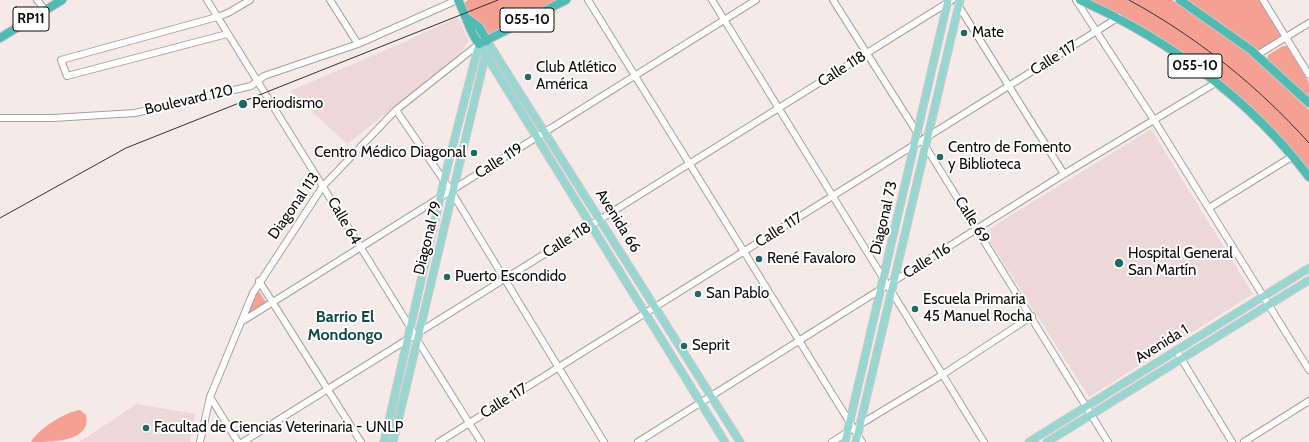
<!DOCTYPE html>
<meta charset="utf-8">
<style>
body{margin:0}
canvas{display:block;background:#f5eae8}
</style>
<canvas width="1309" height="442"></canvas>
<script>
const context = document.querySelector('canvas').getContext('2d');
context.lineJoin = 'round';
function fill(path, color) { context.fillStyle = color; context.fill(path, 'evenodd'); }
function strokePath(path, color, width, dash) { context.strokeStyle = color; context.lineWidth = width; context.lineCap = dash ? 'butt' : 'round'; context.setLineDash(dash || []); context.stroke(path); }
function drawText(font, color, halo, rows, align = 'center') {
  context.font = font + ' Cabin,sans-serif'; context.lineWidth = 4; context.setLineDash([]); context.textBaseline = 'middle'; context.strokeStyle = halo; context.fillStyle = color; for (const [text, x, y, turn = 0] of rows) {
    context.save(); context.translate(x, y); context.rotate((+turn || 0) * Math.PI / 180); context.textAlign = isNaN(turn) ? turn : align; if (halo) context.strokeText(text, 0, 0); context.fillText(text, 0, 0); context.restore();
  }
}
const built = new Path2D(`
 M458,17L469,41L455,60L347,144L290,91L402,43Z
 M1151,129L1253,294L1089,397L984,232Z
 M137,404L195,414L190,442H79Z`);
const green = new Path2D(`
 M468,0H556L489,34L481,24L471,16L464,3Z
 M1089,0H1172L1204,20L1248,53L1309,110V170C1248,98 1176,38 1089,0Z
 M1185,0H1259L1281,36L1280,39L1261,51H1257Z
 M1283,46H1287L1309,83V100L1267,60L1268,55Z
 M258,290L266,302L247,315Z
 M80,410L86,415C92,442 52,442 31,442C38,429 65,412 80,410Z`);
const minor = new Path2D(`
 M37,0L45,10
 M207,0L412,330
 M330,0L358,44
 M588,0L862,442
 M712,0L885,281
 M833,0L918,134
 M1076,0L1154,120L1309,370
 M1263,0L1309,75
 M958,5L1064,174
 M227,34L67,76L61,60L217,17L228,13L250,0
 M1257,55L1309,23
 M396,110L451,191L604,442
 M0,118H53L135,113L251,86L264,76L358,44L457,0
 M924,144L1108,442
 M1209,208L1293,156
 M259,281L361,442
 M890,289L984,442
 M241,322L756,0
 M416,338L481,442
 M1176,350L1232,442
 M210,397L238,442
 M859,425L942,375L1032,316
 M200,442L210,397L253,293L323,186L396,110L479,44
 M243,442L952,0
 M439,442L1119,17
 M638,442L1064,174L1217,82
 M832,442L849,431
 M1244,442L1309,401`);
const major = new Path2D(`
 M487,41L740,442
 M479,44L725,442
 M384,442L446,172L479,44
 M393,442L486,53
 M845,442L948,0
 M856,442L960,0
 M1029,442L1309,268
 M1047,442L1309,280`);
const highway = new Path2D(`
 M458,0C466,15 469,31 479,44L566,0
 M1080,0C1169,40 1250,99 1309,177
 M1180,0L1251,50L1309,103
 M468,19L479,27L487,41
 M0,38L62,0`);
const tram = new Path2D(`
 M1129,0C1197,37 1258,86 1309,143
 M0,218L126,148L498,0`);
const markers = [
 [964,33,4,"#1f6a64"],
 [528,77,4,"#1f6a64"],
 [243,104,5,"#1f6a64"],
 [474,153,4,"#1f6a64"],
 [940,157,4,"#1f6a64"],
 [759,259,4,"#1f6a64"],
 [1119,263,5,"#1f6a64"],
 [447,277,4,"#1f6a64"],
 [698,294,4,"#1f6a64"],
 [915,309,4,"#1f6a64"],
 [684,346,4,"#1f6a64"],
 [146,428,4,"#1f6a64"]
];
const shields = [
 [31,19,36],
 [527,20,54],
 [1195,66,54]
];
const shieldNames = [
 ["RP11",31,19],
 ["055-10",527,20],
 ["055-10",1195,66]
];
const poiNames = [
 ["Mate",972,33],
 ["Club Atlético",536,68],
 ["América",536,85],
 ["Periodismo",252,104],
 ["Centro de Fomento",948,148],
 ["y Biblioteca",948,165],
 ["Centro Médico Diagonal",466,153,"right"],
 ["Hospital General",1128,254],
 ["San Martín",1128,271],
 ["René Favaloro",767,259],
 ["Puerto Escondido",455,277],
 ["San Pablo",706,294],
 ["Escuela Primaria",923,300],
 ["45 Manuel Rocha",923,317],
 ["Seprit",692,346],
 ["Facultad de Ciencias Veterinaria - UNLP",154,428]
];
const streetNames = [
 ["Calle 117",1054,58,-32],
 ["Calle 118",842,69,-32],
 ["Boulevard 120",189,100,-13],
 ["Calle 119",499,161,-32],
 ["Diagonal 113",294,206,-55],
 ["Diagonal 73",884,218,-77],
 ["Calle 69",972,220,58],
 ["Calle 64",344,221,60],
 ["Avenida 66",618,221,58],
 ["Calle 117",779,230,-32],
 ["Diagonal 79",428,238,-76],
 ["Calle 118",567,240,-32],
 ["Calle 116",927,261,-32],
 ["Avenida 1",1162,344,-32],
 ["Calle 117",504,401,-32]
];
const neighbourhoodNames = [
 ["Barrio El",345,317],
 ["Mondongo",345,335]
];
fill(built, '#ecd8d6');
fill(green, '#f4a093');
strokePath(minor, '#a99f9d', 8);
strokePath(major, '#cac9c9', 9);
strokePath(highway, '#cac9c9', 10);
strokePath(minor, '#fff', 6);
strokePath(major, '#97d6d1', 7);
strokePath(highway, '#51bbb2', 8);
strokePath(tram, '#383231', 1);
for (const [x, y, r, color] of markers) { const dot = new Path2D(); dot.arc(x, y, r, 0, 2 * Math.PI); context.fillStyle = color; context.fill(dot); strokePath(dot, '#fff', 1.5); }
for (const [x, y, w] of shields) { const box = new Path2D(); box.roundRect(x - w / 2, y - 12, w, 24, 3); context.fillStyle = '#fff'; context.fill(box); strokePath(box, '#0f0b0a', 1); }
drawText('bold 14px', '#0f0b0a', null, shieldNames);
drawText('15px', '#0f0b0a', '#fff', poiNames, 'left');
drawText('15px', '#0f0b0a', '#fff', streetNames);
drawText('bold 16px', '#104d48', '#fff', neighbourhoodNames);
</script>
